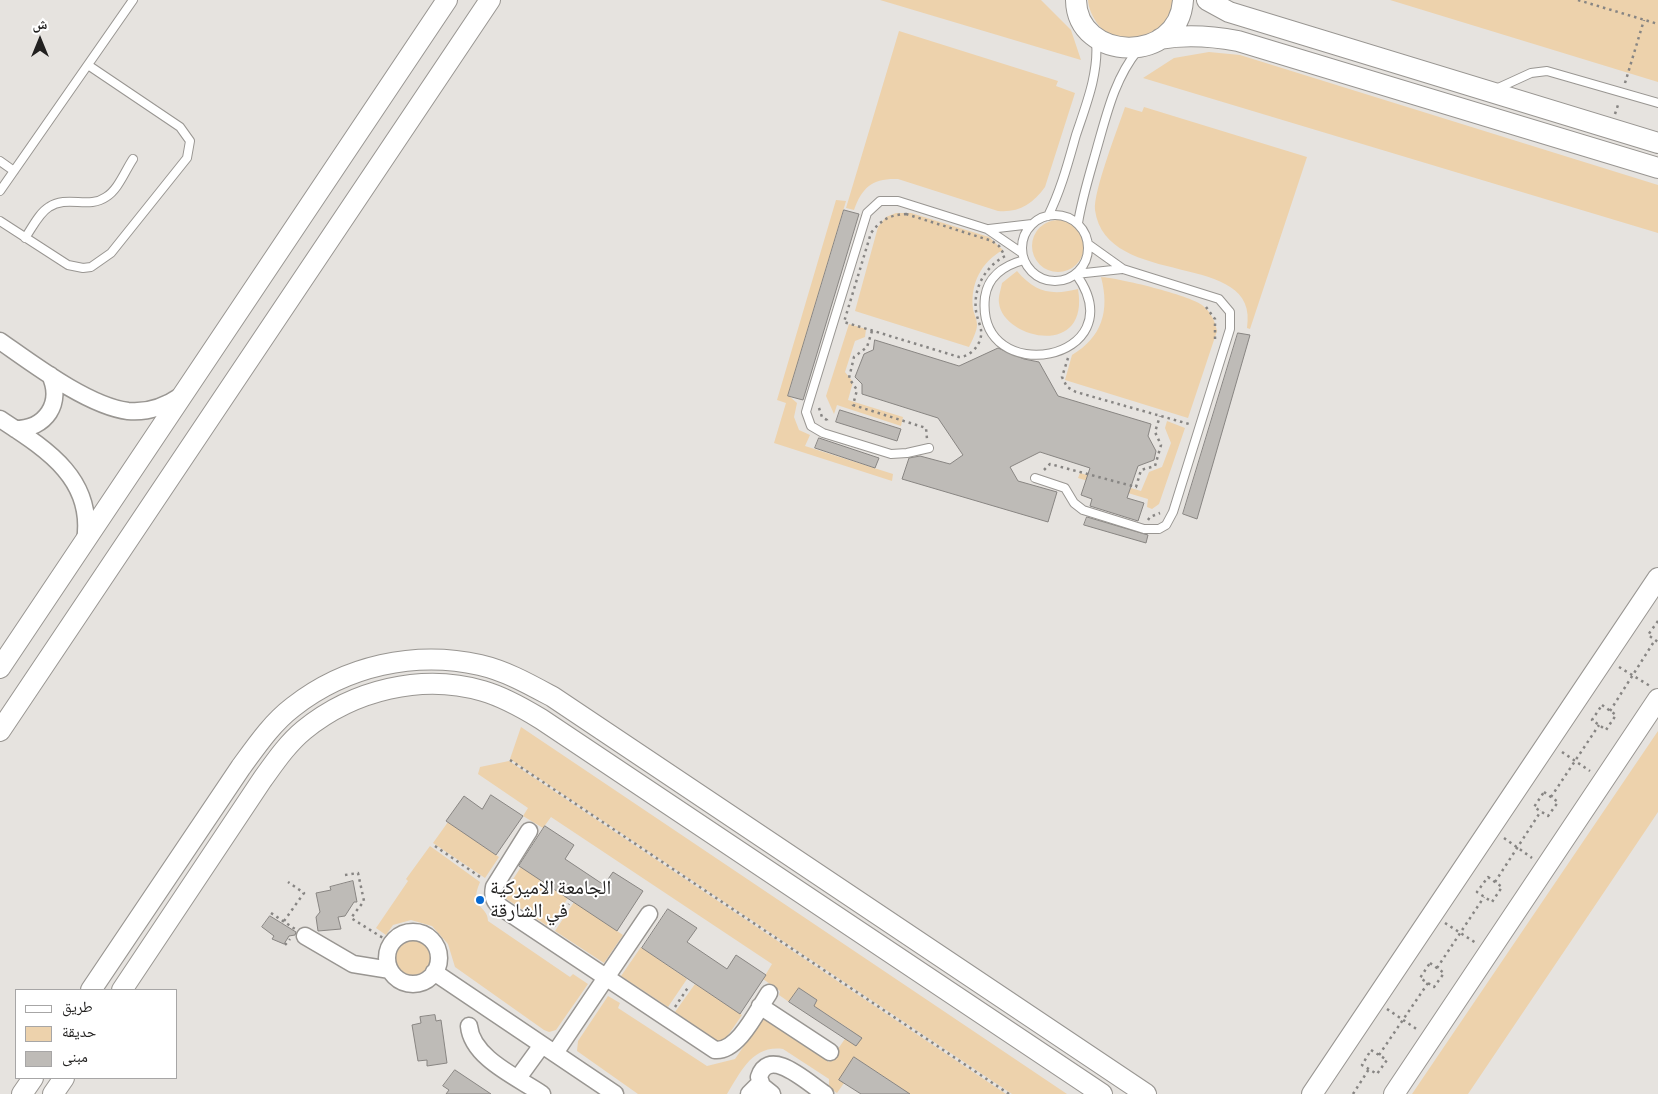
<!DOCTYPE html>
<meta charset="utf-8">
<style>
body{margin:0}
#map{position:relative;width:1658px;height:1094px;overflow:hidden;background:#e6e3df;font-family:"Alegreya Sans","Noto Naskh Arabic",sans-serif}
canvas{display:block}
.legend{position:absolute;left:15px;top:989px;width:162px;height:90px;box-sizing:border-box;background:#fff;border:1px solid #a7a6a6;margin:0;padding:6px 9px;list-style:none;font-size:15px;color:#222120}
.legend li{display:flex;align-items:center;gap:10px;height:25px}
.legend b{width:25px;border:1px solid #a7a6a6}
.north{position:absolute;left:15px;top:15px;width:50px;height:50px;-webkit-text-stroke:4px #fff;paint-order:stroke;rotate:0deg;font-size:14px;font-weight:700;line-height:20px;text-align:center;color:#222120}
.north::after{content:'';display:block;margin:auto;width:18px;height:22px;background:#222120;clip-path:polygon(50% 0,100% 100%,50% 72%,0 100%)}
</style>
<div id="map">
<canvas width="1658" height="1094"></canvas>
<ul class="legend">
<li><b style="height:6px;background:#fff"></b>طريق</li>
<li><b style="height:14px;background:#edd2ac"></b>حديقة</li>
<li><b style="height:14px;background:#bebbb7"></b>مبنى</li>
</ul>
<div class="north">ش</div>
</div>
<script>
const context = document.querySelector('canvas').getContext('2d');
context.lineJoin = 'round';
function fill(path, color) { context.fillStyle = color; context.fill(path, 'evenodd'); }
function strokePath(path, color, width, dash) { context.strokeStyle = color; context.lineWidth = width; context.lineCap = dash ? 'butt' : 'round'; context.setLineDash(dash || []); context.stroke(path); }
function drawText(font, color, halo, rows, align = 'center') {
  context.font = font + ' "Alegreya Sans","Noto Naskh Arabic",sans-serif'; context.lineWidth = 4; context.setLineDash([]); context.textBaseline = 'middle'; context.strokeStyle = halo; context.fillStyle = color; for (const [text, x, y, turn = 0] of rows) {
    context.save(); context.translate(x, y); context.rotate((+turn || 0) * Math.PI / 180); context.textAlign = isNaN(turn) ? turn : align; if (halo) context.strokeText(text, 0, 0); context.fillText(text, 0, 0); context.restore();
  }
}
const green = new Path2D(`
 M880,0H1041L1071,30L1081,60Z
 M1088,0H1179L1157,35C1145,36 1133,39 1122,39C1104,38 1089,16 1088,0Z
 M1390,0H1658V82Z
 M899,31L1058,81L1056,86L1075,93L1045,187C1033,204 1018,213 998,211L898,179C873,178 862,187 854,210L846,208Z
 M1209,52L1240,55L1658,185V233L1143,78L1174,58Z
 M1125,107L1142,112L1144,107L1307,157L1250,329L1247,328C1261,248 1106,291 1095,210C1093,192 1118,128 1125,107Z
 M836,200L846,201L788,395L797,403L794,417L799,430L810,435L805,446L893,474L892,481L774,443L786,403L777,400Z
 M896,213H911L989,237L1003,250C981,262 970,284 973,309C974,314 977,319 977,325C977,331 972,341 969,347L855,311L878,227L886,217Z
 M1032 246a26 26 0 1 1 52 0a26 26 0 1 1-52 0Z
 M1017,271C1035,292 1051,296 1078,289C1090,359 1003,339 999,303C998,297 1001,289 1002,283Z
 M1101,277C1119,278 1189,295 1202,305C1211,312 1215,321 1217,331L1188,418L1065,380L1072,355C1102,337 1110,311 1101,277Z
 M849,324L866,329L865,337L855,341L845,372L853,382L848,400L903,417L901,426L837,405L834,414L826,396Z
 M1167,421L1185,428L1159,504L1152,509L1147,507L1148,499L1078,478L1080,473L1141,491L1149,472L1162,467L1171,443L1165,428Z
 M521,727L1067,1094H1012L510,759Z
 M1658,731V812L1468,1094H1412Z
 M509,761L1006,1094H902L904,1090L854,1057L844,1083L837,1093L829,1088V1079L783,1049C752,1045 741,1072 727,1094H638L577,1051L578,1041L608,996L620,1003L618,1008L707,1066L735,1059L763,1018L829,1062L851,1030L814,1006L817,1000L799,988L789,1002L779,995L780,991L763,979L772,964L551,817L543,828L523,816L528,808L478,774L480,767Z
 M448,822L499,857L485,878L433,843Z
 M430,846L480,882C468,909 488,905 488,921L570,977L573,974L588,984L556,1030L549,1032L544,1030L455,967L448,944L432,926L411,920L393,925L386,935L376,928L408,881L406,879Z
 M521,867L568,898L549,927L502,896Z
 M574,902L623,935L604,963L555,931Z
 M393 957a20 20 0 1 1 40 0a20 20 0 1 1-40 0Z
 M641,947L687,979L668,1007L621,976Z
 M695,984L742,1015L722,1044L675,1012Z`);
const building = new Path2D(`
 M844,210L859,214L803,400L788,396Z
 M1238,333L1250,335L1197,519L1183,514Z
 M875,340L959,366L998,348L1024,359L1039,362L1058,396L1151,424L1148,436L1156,451L1154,460L1138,466L1127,498L1144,503L1138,521L1090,506L1092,499L1081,495L1090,468L1040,452L1010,467L1018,481L1057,492L1048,522L902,479L909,458L920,456L950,464L963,455L938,418L862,394V384L855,377L864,354L873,350Z
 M840,410L901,429L897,441L836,422Z
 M819,438L879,458L875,468L815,448Z
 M1087,517L1148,535L1146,543L1084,525Z
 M491,795L523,816L496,855L446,821L464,796L482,809Z
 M545,826L574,845L565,859L604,885L613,872L643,891L617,931L519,866Z
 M353,881L357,902H354L345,916L338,917L341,929L318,931L316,917L320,912L316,893L331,890L330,887Z
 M668,909L697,928L687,942L727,969L736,955L766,975L740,1014L642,948Z
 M270,916L296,932L295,935L289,936L284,944L272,939L274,936L262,927Z
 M799,988L817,1000L814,1006L862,1038L856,1046L789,1002Z
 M435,1015L436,1021L441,1020L447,1063L427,1066V1060L418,1061L412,1025L421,1023L420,1017Z
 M854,1057L910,1094H861L839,1080Z
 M455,1070L491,1094H446L449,1090L443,1086Z`);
const path = new Path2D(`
 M1578,0L1658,24
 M1625,83L1644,20
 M1615,114L1619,102
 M906,214L992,241L999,246L1005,256C985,267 973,288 976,311C977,318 980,324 981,330C983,343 971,357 959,357L844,322L871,233C881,220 889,215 906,214Z
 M1206,307L1215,319V340
 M872,331L867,347L854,357L849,378L857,390L853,405L926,428L927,439
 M1068,358L1062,377L1067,387L1076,392L1189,424
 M819,408L822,417L827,420L826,424
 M1044,470L1050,464L1136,487L1141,470L1155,466L1161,445L1155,432L1160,416
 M1148,520L1150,517L1160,513
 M1658,621L1648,635L1658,642
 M1619,667L1650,686
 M1602,705L1616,715L1606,730L1592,720Z
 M1610,711L1655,640
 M1562,752L1590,771
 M510,760L1009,1094
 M1544,792L1558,802L1548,816L1534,807Z
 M1551,797L1599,725
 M1504,838L1532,858
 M435,846L483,879
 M345,875L358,873L364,901L351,918L391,943
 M1488,877L1502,887L1492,902L1477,892Z
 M1495,882L1541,811
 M271,913L295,929
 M284,921L304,893L288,882
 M1445,923L1476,943
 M554,926L569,904
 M285,945L290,939
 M1430,963L1444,973L1434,987L1420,978Z
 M1437,968L1484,897
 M675,1007L689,986
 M1387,1009L1418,1030
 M1371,1050L1387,1060L1377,1074L1362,1065Z
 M1379,1055L1428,983
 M1353,1094L1369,1069`);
const service = new Path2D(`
 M1496,89L1531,73L1547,71L1658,103
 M0,161L14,171
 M0,191L133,0
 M1022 248a33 33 0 1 1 66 0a33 33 0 1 1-66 0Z
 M1048,216C1061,190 1068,163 1076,135C1086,105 1099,73 1096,41
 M0,221L68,265L83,268L91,267L111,253L187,158L190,141L180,127L88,65
 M1078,223C1082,198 1090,173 1097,148C1107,113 1115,78 1138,50
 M989,229L1032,224
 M25,238C32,228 39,213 49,207C67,195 89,209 106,197C118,190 125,171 133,159
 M1024,260C1005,265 988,276 985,297C975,391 1138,361 1076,274L1122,269
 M929,448L907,453L891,454L823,433L811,426L806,412L808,405L867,213L880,201H898L987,229L1022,253
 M1035,478L1065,488L1074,503L1083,510L1144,529H1159L1166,525L1173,512L1230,329V312L1219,299L1123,269L1088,244`);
const minor = new Path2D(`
 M0,341C33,364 88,406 128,411C148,413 166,406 182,395
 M0,419C46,449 95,479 85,541
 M15,429C46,429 63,403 50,375
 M529,831L494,887C492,897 494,902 502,908L715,1050C738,1052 757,1011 769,993
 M387 958a26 26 0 1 1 52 0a26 26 0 1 1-52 0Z
 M305,936L353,964L390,970
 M434,972L615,1094
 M760,1006L830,1052
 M469,1026C472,1058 517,1077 542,1094
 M555,1053L649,914
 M518,1078L542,1045
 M749,1094L760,1083
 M772,1094L762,1086L759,1077C769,1045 809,1084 825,1094`);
const tertiary = new Path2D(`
 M1076,0C1077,62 1179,65 1183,0
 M1207,0L1229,12L1658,143
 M1160,39C1187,34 1211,36 1238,41L1658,168
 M0,668L447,0
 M0,731L490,0
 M91,990L241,767C257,745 272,723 293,707C345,666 415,650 480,665C506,671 529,684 553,697L1146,1094
 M122,990L262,780C275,762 287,744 304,730C353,690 422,673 483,691C504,697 523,708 541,719L1102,1094
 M22,1094L33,1078
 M53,1094L64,1078
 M1312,1094L1658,578
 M1394,1094L1658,699`);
const markers = [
 [480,900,5,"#0669d2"]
];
const poiNames = [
 ["الجامعة الاميركية",490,888],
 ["في الشارقة",490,911]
];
fill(green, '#edd2ac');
fill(building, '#bebbb7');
strokePath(building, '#888582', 1);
strokePath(service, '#999692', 10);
strokePath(minor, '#999692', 19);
strokePath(tertiary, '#999692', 22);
strokePath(path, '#878583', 2.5, [2.5, 4]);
strokePath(service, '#fff', 8);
strokePath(minor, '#fff', 16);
strokePath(tertiary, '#fff', 20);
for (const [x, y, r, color] of markers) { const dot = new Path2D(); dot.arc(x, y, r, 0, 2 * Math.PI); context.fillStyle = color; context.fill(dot); strokePath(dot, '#fff', 2); }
drawText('20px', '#222120', '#fff', poiNames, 'left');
</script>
